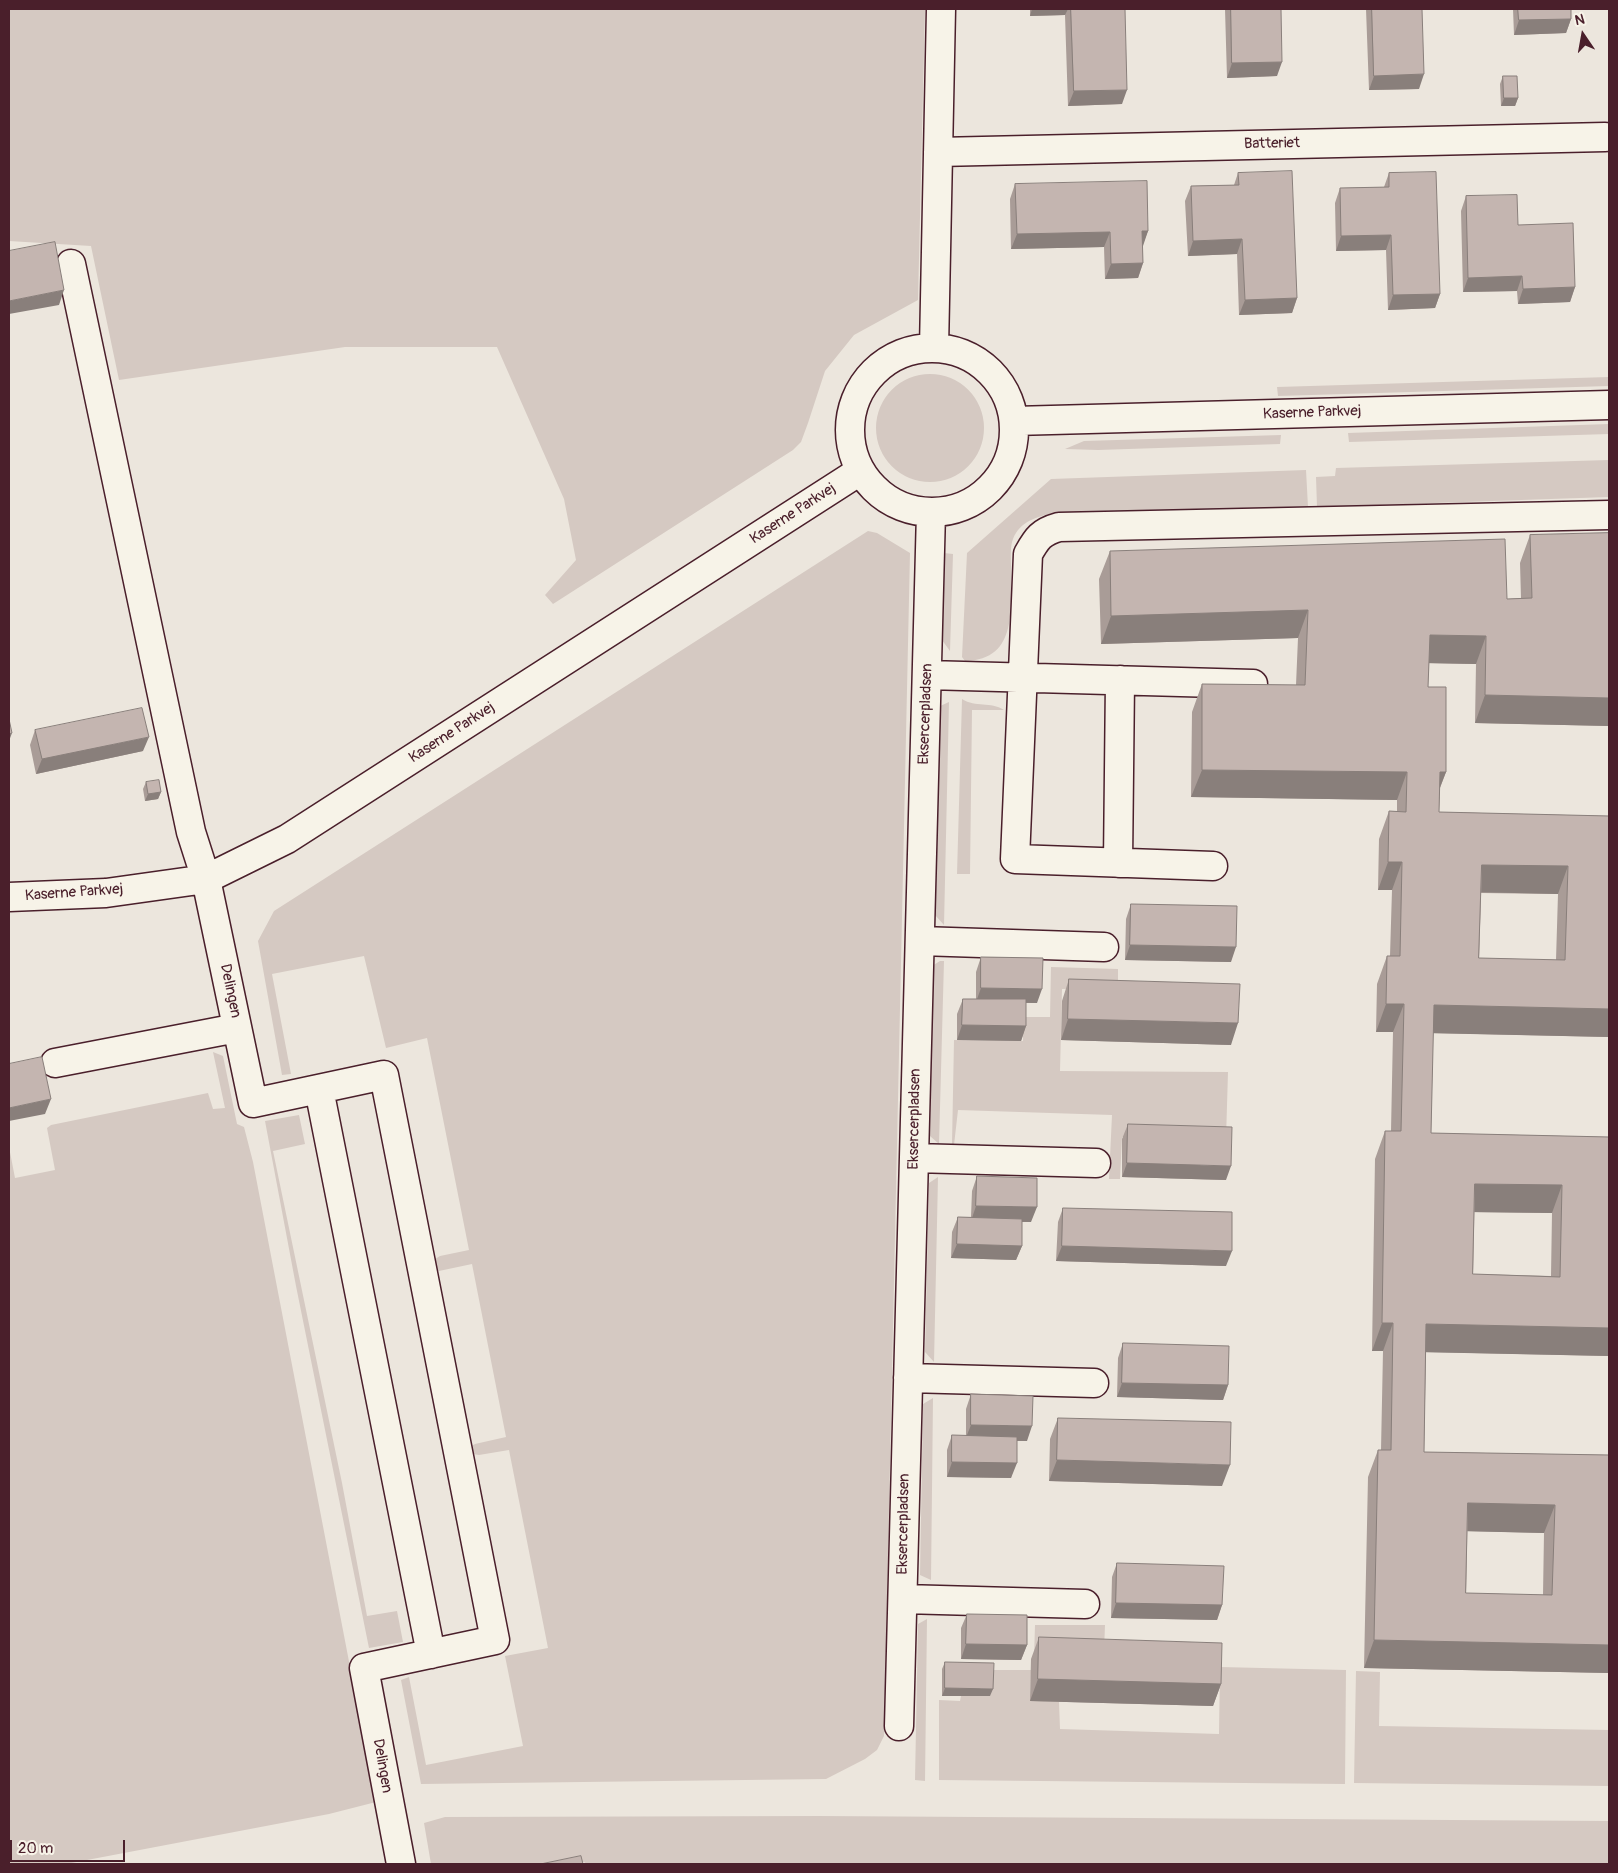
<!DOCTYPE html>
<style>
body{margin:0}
#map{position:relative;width:1618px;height:1873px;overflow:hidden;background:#ece6dd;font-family:Pangolin,sans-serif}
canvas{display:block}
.frame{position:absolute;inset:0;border:10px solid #4a1f2b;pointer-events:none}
.north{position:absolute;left:1558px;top:10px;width:50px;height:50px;-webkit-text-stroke:4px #f7f3e8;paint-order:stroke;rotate:348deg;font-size:14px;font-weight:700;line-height:20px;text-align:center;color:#4a1f2b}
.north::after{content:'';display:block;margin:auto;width:18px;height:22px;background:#4a1f2b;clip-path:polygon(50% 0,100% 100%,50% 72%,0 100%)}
.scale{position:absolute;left:10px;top:1840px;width:115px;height:22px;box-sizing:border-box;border:2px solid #4a1f2b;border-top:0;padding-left:6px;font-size:15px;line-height:18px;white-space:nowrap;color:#4a1f2b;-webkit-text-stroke:4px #f7f3e8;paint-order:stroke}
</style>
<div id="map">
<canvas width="1618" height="1873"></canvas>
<div class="frame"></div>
<div class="north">N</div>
<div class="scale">20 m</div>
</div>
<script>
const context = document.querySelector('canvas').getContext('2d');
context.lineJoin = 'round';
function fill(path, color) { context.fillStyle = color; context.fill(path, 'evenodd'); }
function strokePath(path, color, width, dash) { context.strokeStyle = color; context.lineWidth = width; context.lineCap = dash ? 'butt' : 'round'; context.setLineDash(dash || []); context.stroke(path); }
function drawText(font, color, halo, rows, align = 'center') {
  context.font = font + ' Pangolin,sans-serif'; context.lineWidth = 4.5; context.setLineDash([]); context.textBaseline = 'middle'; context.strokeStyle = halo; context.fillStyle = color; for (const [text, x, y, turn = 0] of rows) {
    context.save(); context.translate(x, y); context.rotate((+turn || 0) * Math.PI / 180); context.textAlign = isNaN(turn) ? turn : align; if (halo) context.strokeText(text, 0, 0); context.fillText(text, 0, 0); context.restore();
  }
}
const green = new Path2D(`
 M9,9H925L918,300L854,335L825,371L808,423L801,442L793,450L553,604L545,595L576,560L564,499L497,347H345L119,380L91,246L9,241Z
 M876 428a54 54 0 1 1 108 0a54 54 0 1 1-108 0Z
 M1609,377V386L1278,396L1277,387Z
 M1609,424V434L1349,442L1348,433Z
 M1281,435L1280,444L1098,450L1065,449L1084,441Z
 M1609,460V497L1317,507L1316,477L1335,476L1336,468Z
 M1306,470L1308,507L1053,513C1037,517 1020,521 1013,539C1010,547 1011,557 1011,566C1010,605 1020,660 965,661L962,657L967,553L1051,479Z
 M868,531L877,533L910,553L884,1736L877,1750L865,1759L826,1779L421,1784L401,1680L409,1677L426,1765L523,1746L505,1656L548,1648L509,1450L479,1455L473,1454L470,1447L475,1444L506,1437L472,1264L439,1271L434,1269L432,1261L440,1256L469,1250L427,1038L386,1048L364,956L272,974L291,1074L282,1075L258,941L274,911Z
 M944,553L953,554L950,651L942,640Z
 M962,699C976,708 990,701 1004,710H972L970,874H957Z
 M949,702L944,925L935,915L938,707Z
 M940,961H944L939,1144L930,1136L932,966Z
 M1051,967L1118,969V988L1062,989L1060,1071L1228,1072L1226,1139L1122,1137L1120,1179H1109L1112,1115L958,1110L954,1145L952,1144L954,1040L1023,1041V1017H1050Z
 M213,1052L223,1056L237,1124L244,1127L253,1162L376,1802L329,1814L66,1864H9V1147L15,1178L55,1170L47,1128L51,1125L208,1093L213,1109L225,1108Z
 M299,1115L305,1144L273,1151L342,1483L367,1616L397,1611L403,1642L369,1648L296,1286L265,1121Z
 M938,1177L934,1362L925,1352L929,1183Z
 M933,1398L931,1580L920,1575L923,1404Z
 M927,1619L925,1781L915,1780L918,1624Z
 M1035,1625H1105L1104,1651L1034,1659Z
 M1220,1667L1346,1670L1345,1784L939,1780V1700L960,1701L961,1696H990L991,1670H1031L1030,1700L1059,1702L1060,1729L1219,1734Z
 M1356,1671L1380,1672L1379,1726L1609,1730V1786L1354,1783Z
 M819,1816L1609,1821V1864H587L584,1862L572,1864H431L424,1823L445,1817Z`);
const minor = new Path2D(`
 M938,152L1605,137
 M71,264L191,832L206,879L253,1103L384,1075L495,1640L364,1668L401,1864
 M934,348L941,9
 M850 430a82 82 0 1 1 164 0a82 82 0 1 1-164 0Z
 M1014,421L1609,405
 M927,675L1253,684
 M1118,863L1120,680
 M1213,866L1015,859L1028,554C1037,538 1041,532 1059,527L1609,515
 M9,897L106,893L206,879L287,839L860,471
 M920,941L1104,947
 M55,1063L237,1028
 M319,1089L431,1654
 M914,1158L1096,1163
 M908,1378L1094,1383
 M903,1599L1085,1604
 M899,1726L931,512`);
const wall = new Path2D(`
 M1030,9H1125L1122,104L1068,106L1065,15L1030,16Z
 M1225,9H1281L1277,76L1227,78Z
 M1366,9H1422L1419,89L1369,90Z
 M1513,9H1571V19L1566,33L1514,35Z
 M1503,76L1518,98L1515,106H1501L1500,84Z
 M1238,173L1297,298L1292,313L1239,315L1237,254L1188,256L1185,201L1191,186L1234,185Z
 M1389,173L1440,294L1435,308L1388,310L1386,250L1336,251L1335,203L1340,188L1384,187Z
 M1015,184L1148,231L1142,246L1143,263L1138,278L1105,279L1104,247L1011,249L1010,199Z
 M1466,196L1518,225L1575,287L1570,302L1518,304L1517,291L1463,292L1461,211Z
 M1609,533V726L1475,723L1476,664L1429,663L1428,687L1446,772L1440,788L1439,812L1609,816V1037L1433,1033L1431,1133L1609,1137V1356L1426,1352L1424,1452L1609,1455V1673L1364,1668L1368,1477L1378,1450H1381L1383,1351H1372L1375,1159L1385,1131H1391L1393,1032H1376L1377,984L1387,956H1390L1392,890H1378L1379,839L1389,811H1397V800L1191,797L1192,712L1202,684L1296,685L1298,638L1101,644L1099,579L1110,551L1507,599L1521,598L1520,563L1530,535ZM1481,893L1558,894L1556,960L1479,958ZM1474,1212L1552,1213L1551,1276L1473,1274ZM1467,1531L1544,1533L1543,1595L1466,1593Z
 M35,730L143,751L36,774L30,745Z
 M146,782L161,792L158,799L145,801L143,789Z
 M1131,904L1231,962L1125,960L1126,919Z
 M981,957L1037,1003H1026V1026L1021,1041L957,1040V1014L963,999H976V972Z
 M1069,979L1231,1045L1061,1040L1062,1001Z
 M1128,1124L1226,1180L1122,1177V1139Z
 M977,1176L1031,1222H1022V1246L1016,1260L951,1258L952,1232L958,1217H971L972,1191Z
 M1063,1208L1226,1266L1056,1261L1058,1222Z
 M1123,1343L1228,1385L1223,1400L1117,1397L1118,1358Z
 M971,1394L1027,1441H1017L1011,1478L947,1477V1450L952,1435L966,1436V1409Z
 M1058,1418L1222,1486L1049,1481L1050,1439Z
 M1117,1563L1222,1605L1217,1620L1111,1618L1112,1577Z
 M967,1614L1027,1645L1021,1660L961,1659V1628Z
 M1039,1637L1221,1684L1213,1706L1030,1701L1031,1659Z
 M945,1662L990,1696H942V1669Z`);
const shadedWall = new Path2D(`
 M1032,9H1068L1065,15L1030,16Z
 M1571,19L1566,33L1514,35L1519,20Z
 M1282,62L1277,76L1227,78L1232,63Z
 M1424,74L1419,89L1369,90L1374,76Z
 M1127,90L1122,104L1068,106L1074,91Z
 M1504,98H1518L1515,106H1501Z
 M1142,231H1148L1143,246H1137Z
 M1110,232L1104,247L1011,249L1017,234Z
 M1391,235L1386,250L1336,251L1341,236Z
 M1242,239L1237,254L1188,256L1193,241Z
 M1143,263L1138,278L1105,279L1111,264Z
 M1522,276L1517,291L1463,292L1468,278Z
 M1575,287L1570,302L1518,304L1523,289Z
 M64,290L59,305L9,314V301Z
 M1440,294L1435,308L1388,310L1393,295Z
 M1297,298L1292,313L1239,315L1245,300Z
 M1308,610L1298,638L1101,644L1111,616Z
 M1430,635L1486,636L1476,664L1420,663Z
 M1485,695L1609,698V726L1475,723Z
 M12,733L9,741V734Z
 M149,737L143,751L36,774L42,759Z
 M1202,770L1407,772L1397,800L1191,797Z
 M1440,772H1446L1435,800Z
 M161,792L158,799L145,801L148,794Z
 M1388,862H1402L1392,890H1378Z
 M1482,865L1568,866L1558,894L1471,892Z
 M1130,945L1236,947L1231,962L1125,960Z
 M981,988L1042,989L1037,1003L976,1002Z
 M1386,1004H1404L1393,1032H1376Z
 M1434,1005L1609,1009V1037L1424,1033Z
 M1068,1019L1238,1023L1231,1045L1061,1040Z
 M962,1025L1026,1026L1021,1041L957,1040Z
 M51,1099L45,1114L9,1121V1108Z
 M1127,1163L1231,1166L1226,1180L1122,1177Z
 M1475,1184L1562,1185L1552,1213L1465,1212Z
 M976,1206L1037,1207L1031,1222L971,1221Z
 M957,1244L1022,1246L1016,1260L951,1258Z
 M1062,1246L1232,1251L1226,1266L1056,1261Z
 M1382,1323H1393L1383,1351H1372Z
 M1426,1324L1609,1328V1356L1416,1352Z
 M1122,1383L1228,1385L1223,1400L1117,1397Z
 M971,1425L1032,1426L1027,1441L965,1440Z
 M1057,1460L1230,1465L1222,1486L1049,1481Z
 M952,1462L1017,1463L1011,1478L947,1477Z
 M1468,1503L1555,1505L1544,1533L1458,1531Z
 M1116,1603L1222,1605L1217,1620L1111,1618Z
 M1374,1640L1609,1645V1673L1364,1668Z
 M966,1644L1027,1645L1021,1660L961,1659Z
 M1038,1679L1221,1684L1213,1706L1030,1701Z
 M945,1688L993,1689L990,1696H942Z`);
const building = new Path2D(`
 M1071,9H1125L1127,90L1074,91Z
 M1231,9H1281L1282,62L1232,63Z
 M1372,9H1422L1424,74L1374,76Z
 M1518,9H1571V19L1519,20Z
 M1503,76H1517L1518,98H1504Z
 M1292,171L1297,298L1245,300L1242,239L1193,241L1191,186L1239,185L1238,173Z
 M1436,172L1440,294L1393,295L1391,235L1341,236L1340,188L1389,187V173Z
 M1147,181L1148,231H1142L1143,263L1111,264L1110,232L1017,234L1015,184Z
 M1517,195L1518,225L1573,223L1575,287L1523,289L1522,276L1468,278L1466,196Z
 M55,242L64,290L9,301V251Z
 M1609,533V698L1485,695L1486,636L1430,635L1428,687H1446V772H1440L1439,812L1609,816V1009L1434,1005L1431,1133L1609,1137V1328L1426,1324L1424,1452L1609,1455V1645L1374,1640L1378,1450H1391L1393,1323H1382L1385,1131H1401L1404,1004H1386L1387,956H1400L1402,862H1388L1389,811L1406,812L1407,772L1202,770V684L1305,685L1308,610L1111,616L1110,551L1505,539L1507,599L1532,598L1530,535ZM1482,865L1568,866L1565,960L1479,958ZM1475,1184L1562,1185L1560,1277L1473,1274ZM1468,1503L1555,1505L1552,1595L1466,1593Z
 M142,708L149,737L42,759L35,730Z
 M9,719L12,733L9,734Z
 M159,780L161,792L148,794L146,782Z
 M1131,904L1237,906L1236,947L1130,945Z
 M981,957L1043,958L1042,989L981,988Z
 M1069,979L1240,984L1238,1023L1068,1019Z
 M963,999H1026V1026L962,1025Z
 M42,1057L51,1099L9,1108V1064Z
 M1128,1124L1232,1127L1231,1166L1127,1163Z
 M977,1176L1037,1178V1207L976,1206Z
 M1063,1208L1232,1212V1251L1062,1246Z
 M958,1217L1022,1219V1246L957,1244Z
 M1123,1343L1229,1346L1228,1385L1122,1383Z
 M971,1394L1033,1396L1032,1426L971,1425Z
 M1058,1418L1231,1422L1230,1465L1057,1460Z
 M952,1435L1017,1437V1463L952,1462Z
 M1117,1563L1224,1566L1222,1605L1116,1603Z
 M967,1614L1027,1615V1645L966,1644Z
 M1039,1637L1222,1643L1221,1684L1038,1679Z
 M945,1662L994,1663L993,1689L945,1688Z
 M581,1856L583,1864H541Z`);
const streetNames = [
 ["Batteriet",1272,144,-1],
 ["Kaserne Parkvej",1312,413,-2],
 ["Kaserne Parkvej",793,514,-33],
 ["Eksercerpladsen",926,714,-88],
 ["Kaserne Parkvej",452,733,-33],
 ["Kaserne Parkvej",74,893,-4],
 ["Delingen",230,991,78],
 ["Eksercerpladsen",915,1119,-89],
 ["Eksercerpladsen",904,1524,-89],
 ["Delingen",382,1766,80]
];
fill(green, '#d5c9c2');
strokePath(minor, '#4a1f2b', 31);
strokePath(minor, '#f7f3e8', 28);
fill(wall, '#a99c97');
fill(shadedWall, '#897f7b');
fill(building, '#c4b5b0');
strokePath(building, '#897f7b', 1);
drawText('15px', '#4a1f2b', '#f7f3e8', streetNames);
</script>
